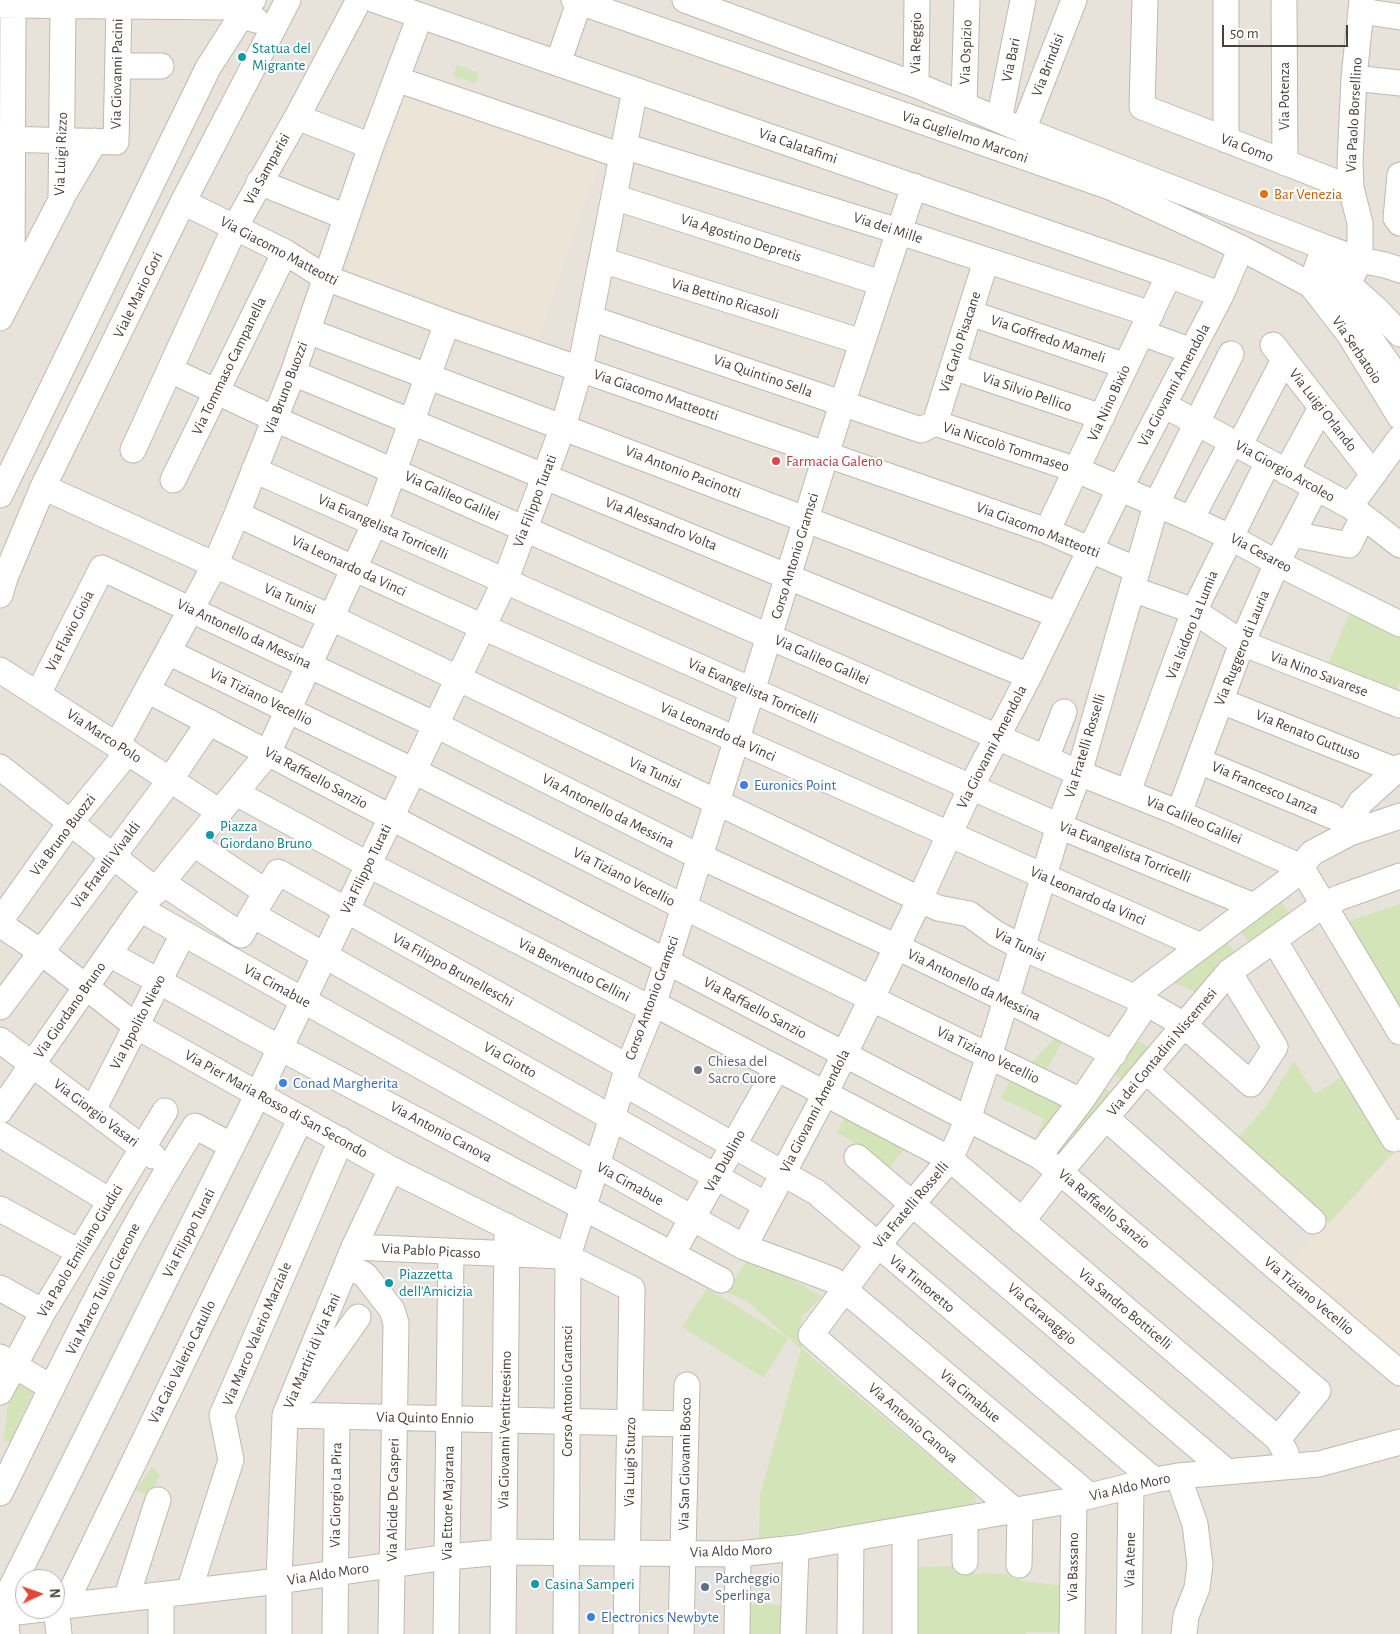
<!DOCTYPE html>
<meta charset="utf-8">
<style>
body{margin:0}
#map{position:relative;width:1400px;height:1634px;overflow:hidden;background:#f4f1eb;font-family:"Alegreya Sans",sans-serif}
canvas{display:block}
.north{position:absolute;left:15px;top:1569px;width:50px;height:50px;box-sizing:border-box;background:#fff;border:1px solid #b6b3b0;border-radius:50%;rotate:87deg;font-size:14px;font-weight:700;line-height:20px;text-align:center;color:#48423a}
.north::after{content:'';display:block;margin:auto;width:18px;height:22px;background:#e64630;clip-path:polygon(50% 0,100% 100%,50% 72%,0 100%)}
.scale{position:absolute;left:1222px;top:25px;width:126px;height:22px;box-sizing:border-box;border:2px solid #48423a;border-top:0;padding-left:6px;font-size:15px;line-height:18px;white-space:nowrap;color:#48423a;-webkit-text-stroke:4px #fff;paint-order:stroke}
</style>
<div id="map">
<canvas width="1400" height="1634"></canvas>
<div class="north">N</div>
<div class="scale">50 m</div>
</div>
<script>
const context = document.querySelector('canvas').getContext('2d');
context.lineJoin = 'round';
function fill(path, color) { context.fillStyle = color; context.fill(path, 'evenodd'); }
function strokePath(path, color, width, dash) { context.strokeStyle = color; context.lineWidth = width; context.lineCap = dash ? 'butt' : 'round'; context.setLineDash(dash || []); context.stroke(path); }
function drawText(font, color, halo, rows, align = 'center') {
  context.font = font + ' "Alegreya Sans",sans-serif'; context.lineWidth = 4; context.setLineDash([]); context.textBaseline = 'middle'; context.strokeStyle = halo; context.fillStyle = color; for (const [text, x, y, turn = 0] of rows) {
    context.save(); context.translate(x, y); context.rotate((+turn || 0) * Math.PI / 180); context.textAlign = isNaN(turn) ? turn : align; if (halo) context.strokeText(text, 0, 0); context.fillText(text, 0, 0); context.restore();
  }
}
const residential = new Path2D(`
 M0,0H1400V1634H0ZM25,1579H55V1609H25Z`);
const education = new Path2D(`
 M405,97L599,163L539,338L346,272Z
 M1400,1145V1352L1397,1355L1343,1307V1303L1335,1294L1327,1295L1289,1267Z`);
const green = new Path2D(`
 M457,65L479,73L475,83L453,76Z
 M1350,613L1400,637V681L1395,694L1327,667Z
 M1281,901L1290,915L1249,943L1240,930Z
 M1400,904V1011L1343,923Z
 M1225,941L1235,952L1224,960L1197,993L1171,981Z
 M1058,1035L1064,1038L1045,1072L1030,1064Z
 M1135,1040L1152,1048L1124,1080L1112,1074Z
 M1294,1061L1315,1094L1345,1075L1394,1152L1329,1223L1236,1140L1266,1106Z
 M1011,1077L1066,1103L1035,1140L1044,1119L1001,1098Z
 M1104,1087L1113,1094L1077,1136L1071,1132Z
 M846,1116L905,1148L887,1171L854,1142L837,1132Z
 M747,1261L785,1276L822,1296L801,1318L802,1349L974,1494L976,1501L971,1506L759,1539L760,1495L801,1349L748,1302L726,1292Z
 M707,1288L788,1338L764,1378L682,1327Z
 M16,1383L33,1392L10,1442L4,1440L9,1392Z
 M152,1467L160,1475L150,1496L136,1490Z
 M952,1566L955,1573L1010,1574L1021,1581L1064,1586V1632H1026V1634H914L916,1567Z
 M745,1604L784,1605V1634H744Z`);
const parking = new Path2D(`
 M1226,993L1234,1000L1250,1021L1227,1049L1197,1027Z
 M694,1564L717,1565L716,1612L719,1613L718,1634H693Z`);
const minor = new Path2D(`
 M375,0L1169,275L1221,295
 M574,0L1110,187L1241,248L1311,285L1348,284
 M685,0L916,85L1023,130L1324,247L1360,260L1385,265L1400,270
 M1145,0L1142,107L1351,188
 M1284,0L1285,163
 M0,5L233,7L249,18L256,20
 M1361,11L1400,17
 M558,63L580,0
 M118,66H161
 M1354,78L1400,83
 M396,79L622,156
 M916,85L917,0
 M964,104L967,0
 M297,117L371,146
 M999,120L1023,0
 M1023,130L1074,0
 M0,139L116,142L119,6
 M1226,140V0
 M624,146L885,227L1151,314
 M1400,175L1396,218L1400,223
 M259,182L346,217
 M62,197L95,141
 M614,197L881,283
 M183,202L285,252L326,278L447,323L1047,531L1137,570
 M1324,247L1311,285L1349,334L1400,417
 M602,260L862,342
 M1340,272L1348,284L1376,309L1400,334
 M1348,284L1360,324L1400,381
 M12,290L13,0
 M970,313L1126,366
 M1336,317L1348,284L1360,260V223L1351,188L1350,162L1354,78L1362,0
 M0,318L61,200L63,6
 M590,318L921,430L935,423
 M308,331L1058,615
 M1142,333L1192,351
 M1273,345L1373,474
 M953,367L1102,417
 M170,370L275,419L1079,773L1179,813L1301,867L1400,1032
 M293,373L1029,676
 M1164,405L1350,506L1400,545
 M935,423L1077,470L1191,519L1230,537L1277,563L1400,624
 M935,423L986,261
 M1239,446L1284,360
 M133,450L235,227L297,117L359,0
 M254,470L1059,826L1254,906
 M1286,472L1321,408
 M173,480L285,252
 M43,487L332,618L938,908L969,914L995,933L1021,947L1141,1000L1184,1025L1251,1084L1275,1047L1229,972
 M0,495L208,68L243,13L253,0
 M1350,506L1400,438
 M237,514L355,569L483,627L1201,946
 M1191,519L1232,442
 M1047,531L1169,275
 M1292,534L1349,545L1363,517
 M1132,589L1194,611L1242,643L1400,705
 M0,595L5,578L43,487L183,202L288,0
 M168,652L414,771L672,901L1081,1101
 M0,670L220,812
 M147,690L1039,1156L1060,1172L1318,1391L1278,1439
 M38,694L102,568L436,725L688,851L897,947L1005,999L1114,1054
 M1221,701L1395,770
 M117,745L215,565L237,514L293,373L371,146L420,16
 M1046,758L1064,712
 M1199,761L1332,816
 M0,767L157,891
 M1128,792L1194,611L1268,462
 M236,793L369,865L640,1003L664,1009L950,1159L1278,1439L1286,1453
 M1179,813L1242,643L1277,563L1316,488
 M1350,833L1349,822L1361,802L1400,767
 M163,883L241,935L266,892L194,844
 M266,892L278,872L628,1067
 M140,909L744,1247L833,1280L1090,1496
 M253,915L766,1205
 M0,921L70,823L128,752
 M0,924L41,952L136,1026L391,1169L632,1289L626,1634
 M1274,940L1394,1139L1400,1132
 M109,954L280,1048L721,1280
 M0,1007L170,780L209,722
 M0,1040L153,1156
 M1146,1071L1313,1221
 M623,1083L816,1192L1154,1480
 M93,1110L183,934
 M0,1111L140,909L268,753L375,523L447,323
 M1106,1118L1266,1259L1400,1373
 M0,1134L110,1201
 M1039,1156L1081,1101L1139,1015L1143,990L1294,876L1312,853L1350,833L1400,816
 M857,1157L1226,1471
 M0,1209L79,1252
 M1022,1221L1060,1172L1229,972L1323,905L1341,897L1400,876
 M354,1247L560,1256
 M744,1247L825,1094L920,899L971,787L1029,676L1119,490L1221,295L1241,248
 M672,1254L777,1068
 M348,1266L365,1275L392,1310L396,1323L391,1634
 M0,1288L43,1312
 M0,1357L52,1388
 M306,1391L358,1317
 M0,1392L43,1312L165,1111
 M285,1415L685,1424
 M1178,1476L1195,1524L1200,1565L1197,1588L1186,1616L1184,1634
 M0,1493C61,1369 120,1243 195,1126L232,1146
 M1015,1511L811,1335L877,1246L950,1159L968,1119L989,1056L1059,826L1079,773L1156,505L1231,354
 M965,1520V1562
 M1019,1565L1020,1510
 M189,1591L231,1460L222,1415L341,1140
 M161,1595V1634
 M126,1599L158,1500
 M64,1606L301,1118
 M55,1607L279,1581L447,1557L503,1552L738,1554L796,1548L1074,1500L1154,1480L1178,1476L1319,1464L1400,1442
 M56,1607L59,1634
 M0,1614L43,1609
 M7,1634L5,1614L7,1596L258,1094L505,581L563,427L580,369L635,90
 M279,1634V1581L285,1415L354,1247L391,1169
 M335,1634L337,1416
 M446,1634L451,1252
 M503,1634L507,1226
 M566,1634L568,1256L628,1067L653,1006L842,404L914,186
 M681,1634L687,1385
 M737,1634L738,1554
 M793,1634L796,1548
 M850,1634L851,1539
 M905,1634V1530
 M1072,1634L1074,1500
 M1129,1634L1131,1486`);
const markers = [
 [242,57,5,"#0f9aa8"],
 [1264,194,5,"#e8710a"],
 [776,461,5,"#e0444e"],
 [744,785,5,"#3f7fe0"],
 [210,835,5,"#0f9aa8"],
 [698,1070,5,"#6b7280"],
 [283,1083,5,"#3f7fe0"],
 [389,1283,5,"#0f9aa8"],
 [535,1584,5,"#0f9aa8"],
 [705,1587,5,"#5c6f8a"],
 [591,1617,5,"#3f7fe0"]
];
const streetNames = [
 ["Via Reggio",916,43,-89],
 ["Via Ospizio",966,52,-88],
 ["Via Bari",1011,60,-78],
 ["Via Brindisi",1048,65,-69],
 ["Via Giovanni Pacini",117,74,-89],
 ["Via Potenza",1284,96,-90],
 ["Via Paolo Borsellino",1354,115,-87],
 ["Via Guglielmo Marconi",965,137,19],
 ["Via Calatafimi",798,146,19],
 ["Via Como",1247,148,21],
 ["Via Luigi Rizzo",61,154,-88],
 ["Via Samparisi",267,169,-61],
 ["Via dei Mille",888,228,18],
 ["Via Agostino Depretis",741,238,18],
 ["Via Giacomo Matteotti",279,251,28],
 ["Viale Mario Gori",138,295,-64],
 ["Via Bettino Ricasoli",725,299,17],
 ["Via Goffredo Mameli",1048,339,19],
 ["Via Carlo Pisacane",960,342,-72],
 ["Via Serbatoio",1357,350,56],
 ["Via Tommaso Campanella",229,366,-64],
 ["Via Quintino Sella",763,376,19],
 ["Via Giovanni Amendola",1174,385,-62],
 ["Via Bruno Buozzi",286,388,-69],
 ["Via Silvio Pellico",1027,392,19],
 ["Via Giacomo Matteotti",656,395,19],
 ["Via Nino Bixio",1109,403,-65],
 ["Via Luigi Orlando",1323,410,52],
 ["Via Niccolò Tommaseo",1006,447,18],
 ["Via Giorgio Arcoleo",1285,471,29],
 ["Via Antonio Pacinotti",683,472,21],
 ["Via Galileo Galilei",452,496,24],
 ["Via Filippo Turati",535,501,-69],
 ["Via Alessandro Volta",661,524,22],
 ["Via Evangelista Torricelli",383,527,24],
 ["Via Giacomo Matteotti",1038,530,21],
 ["Via Cesareo",1261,553,28],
 ["Corso Antonio Gramsci",795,556,-73],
 ["Via Leonardo da Vinci",349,566,25],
 ["Via Tunisi",290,599,24],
 ["Via Isidoro La Lumia",1192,625,-68],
 ["Via Flavio Gioia",70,631,-63],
 ["Via Antonello da Messina",244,634,25],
 ["Via Ruggero di Lauria",1242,648,-68],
 ["Via Galileo Galilei",822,660,24],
 ["Via Nino Savarese",1319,674,21],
 ["Via Evangelista Torricelli",753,691,24],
 ["Via Tiziano Vecellio",261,697,26],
 ["Via Leonardo da Vinci",718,732,24],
 ["Via Renato Guttuso",1308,735,22],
 ["Via Marco Polo",104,736,33],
 ["Via Fratelli Rosselli",1085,746,-73],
 ["Via Giovanni Amendola",992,747,-63],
 ["Via Tunisi",655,773,25],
 ["Via Raffaello Sanzio",316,778,28],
 ["Via Francesco Lanza",1265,788,23],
 ["Via Antonello da Messina",608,811,27],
 ["Via Galileo Galilei",1194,820,23],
 ["Via Bruno Buozzi",63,835,-53],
 ["Via Evangelista Torricelli",1125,852,22],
 ["Via Fratelli Vivaldi",106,865,-53],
 ["Via Filippo Turati",366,869,-64],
 ["Via Tiziano Vecellio",624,877,27],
 ["Via Leonardo da Vinci",1088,896,24],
 ["Via Tunisi",1020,945,27],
 ["Via Filippo Brunelleschi",453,970,29],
 ["Via Benvenuto Cellini",574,970,27],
 ["Via Antonello da Messina",974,985,26],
 ["Via Cimabue",277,986,29],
 ["Corso Antonio Gramsci",652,998,-70],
 ["Via Raffaello Sanzio",755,1008,28],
 ["Via Giordano Bruno",70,1010,-55],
 ["Via Ippolito Nievo",138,1022,-63],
 ["Via dei Contadini Niscemesi",1162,1052,-50],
 ["Via Tiziano Vecellio",988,1055,26],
 ["Via Giotto",510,1060,29],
 ["Via Pier Maria Rosso di San Secondo",276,1104,29],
 ["Via Giovanni Amendola",815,1111,-63],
 ["Via Giorgio Vasari",96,1113,37],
 ["Via Antonio Canova",441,1132,28],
 ["Via Dublino",725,1161,-61],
 ["Via Cimabue",630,1184,29],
 ["Via Fratelli Rosselli",911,1205,-50],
 ["Via Raffaello Sanzio",1104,1209,40],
 ["Via Filippo Turati",189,1233,-63],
 ["Via Paolo Emiliano Giudici",80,1251,-59],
 ["Via Pablo Picasso",431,1251,3],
 ["Via Tintoretto",922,1284,40],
 ["Via Marco Tullio Cicerone",103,1289,-63],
 ["Via Tiziano Vecellio",1309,1296,40],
 ["Via Sandro Botticelli",1125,1309,40],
 ["Via Caravaggio",1042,1314,41],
 ["Via Marco Valerio Marziale",257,1334,-67],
 ["Via Martiri di Via Fani",312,1351,-67],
 ["Via Caio Valerio Catullo",182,1362,-64],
 ["Corso Antonio Gramsci",567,1391,-90],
 ["Via Cimabue",970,1396,40],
 ["Via Quinto Ennio",425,1418,1],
 ["Via Antonio Canova",913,1423,41],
 ["Via Giovanni Ventitreesimo",505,1430,-89],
 ["Via Luigi Sturzo",630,1462,-89],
 ["Via San Giovanni Bosco",685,1464,-89],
 ["Via Aldo Moro",1130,1487,-13],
 ["Via Giorgio La Pira",336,1495,-89],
 ["Via Alcide De Gasperi",393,1500,-89],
 ["Via Ettore Majorana",448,1503,-89],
 ["Via Aldo Moro",731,1551,-2],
 ["Via Atene",1130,1560,-89],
 ["Via Bassano",1073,1567,-89],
 ["Via Aldo Moro",328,1574,-9]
];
const cultureNames = [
 ["Statua del",252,48],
 ["Migrante",252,65],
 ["Piazza",220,826],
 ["Giordano Bruno",220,843],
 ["Piazzetta",399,1274],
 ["dell'Amicizia",399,1291],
 ["Casina Samperi",545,1584]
];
const foodNames = [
 ["Bar Venezia",1274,194]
];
const healthNames = [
 ["Farmacia Galeno",786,461]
];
const shopNames = [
 ["Euronics Point",754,785],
 ["Conad Margherita",293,1083],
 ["Electronics Newbyte",601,1617]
];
const worshipNames = [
 ["Chiesa del",708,1061],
 ["Sacro Cuore",708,1078]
];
const serviceNames = [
 ["Parcheggio",715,1578],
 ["Sperlinga",715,1595]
];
fill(residential, '#e8e3da');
fill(education, '#ece5d7');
fill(green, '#d2e4b8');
fill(parking, '#e3e2df');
strokePath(minor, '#bfb9af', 27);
strokePath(minor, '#fff', 25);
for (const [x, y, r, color] of markers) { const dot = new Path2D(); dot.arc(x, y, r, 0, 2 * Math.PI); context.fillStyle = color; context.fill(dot); strokePath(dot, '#fff', 2); }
drawText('15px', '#48423a', '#fff', streetNames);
drawText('15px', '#0d838f', '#fff', cultureNames, 'left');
drawText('15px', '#c56008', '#fff', foodNames, 'left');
drawText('15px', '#be3a42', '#fff', healthNames, 'left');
drawText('15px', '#366cbe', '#fff', shopNames, 'left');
drawText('15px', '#5b616d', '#fff', worshipNames, 'left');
drawText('15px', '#4e5e75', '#fff', serviceNames, 'left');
</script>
